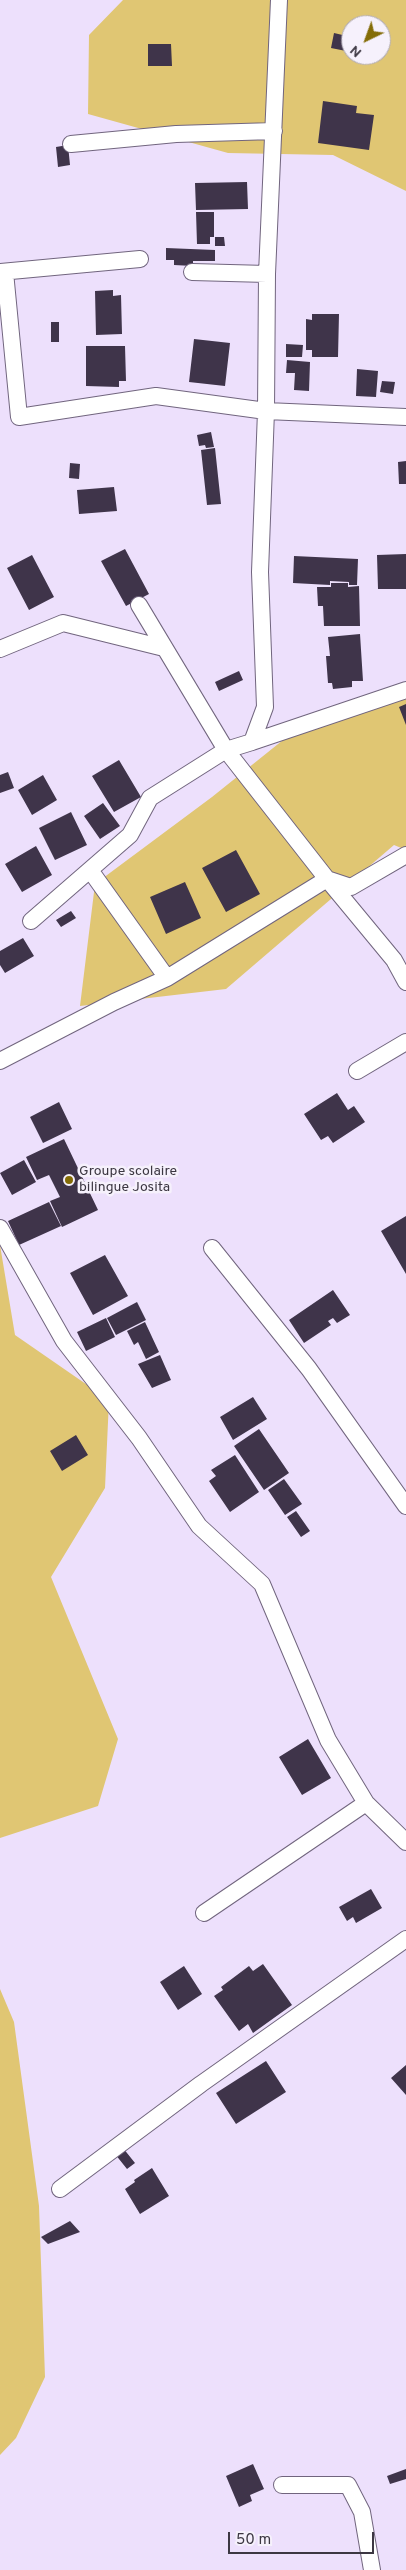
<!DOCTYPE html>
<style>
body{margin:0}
#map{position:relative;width:406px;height:2570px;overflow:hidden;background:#ede0fc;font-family:Overpass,sans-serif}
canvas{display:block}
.north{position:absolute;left:341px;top:15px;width:50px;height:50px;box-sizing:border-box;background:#f6f1fc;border:1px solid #aca7b2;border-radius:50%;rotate:222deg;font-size:14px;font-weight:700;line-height:20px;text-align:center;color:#3c3742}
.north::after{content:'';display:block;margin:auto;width:18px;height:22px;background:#846c07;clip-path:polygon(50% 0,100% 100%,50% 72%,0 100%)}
.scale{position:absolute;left:228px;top:2532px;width:146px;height:22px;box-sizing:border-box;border:2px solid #3c3742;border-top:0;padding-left:6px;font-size:15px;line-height:18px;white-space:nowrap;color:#3c3742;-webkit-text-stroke:4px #f6f1fc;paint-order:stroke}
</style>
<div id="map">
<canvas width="406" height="2570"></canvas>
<div class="north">N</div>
<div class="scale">50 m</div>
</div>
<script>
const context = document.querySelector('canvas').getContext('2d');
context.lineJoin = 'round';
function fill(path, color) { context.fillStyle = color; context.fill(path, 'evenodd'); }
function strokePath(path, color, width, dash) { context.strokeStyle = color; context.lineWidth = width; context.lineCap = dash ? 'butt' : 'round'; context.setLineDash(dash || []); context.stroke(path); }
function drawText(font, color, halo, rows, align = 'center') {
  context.font = font + ' Overpass,sans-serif'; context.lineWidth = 5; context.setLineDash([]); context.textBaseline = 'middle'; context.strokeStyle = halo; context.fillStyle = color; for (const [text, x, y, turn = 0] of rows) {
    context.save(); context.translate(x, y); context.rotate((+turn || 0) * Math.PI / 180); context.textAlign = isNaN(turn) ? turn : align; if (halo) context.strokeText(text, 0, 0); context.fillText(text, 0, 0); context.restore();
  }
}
const green = new Path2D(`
 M123,0H406V191L333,155L228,153L88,114L89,35ZM351,25H381V55H351Z
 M406,693V850L394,845L226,989L80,1006L95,884L212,797L303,724Z
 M0,1245L15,1335L109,1400L105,1488L51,1577L118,1739L98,1806L0,1838Z
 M0,1989L14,2022L39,2206L45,2377L16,2438L0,2455Z`);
const building = new Path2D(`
 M334,33L351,37V52L331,48Z
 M148,44H171L172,66H148Z
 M323,101L357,106L356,113L374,115L369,150L318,143Z
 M68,145L70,165L58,167L56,147Z
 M247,182L248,209L196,210L195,183Z
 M196,212H214V237H210V244H197Z
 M215,237H224L225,246H215Z
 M166,248L215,250V261H193V266L174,265V260H166Z
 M113,290V296L121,295L122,334L96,335L95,291Z
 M312,314H339L338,357H312V350H306V319L312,320Z
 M51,322H59V342H51Z
 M194,339L230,343L225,386L189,382Z
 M286,344L303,345L302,357H286Z
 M86,346H125L126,381H119V387L86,386Z
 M287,360L310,362L309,391L294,390L295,373H286Z
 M357,369L378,371L376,397L356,396Z
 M382,381L395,382L393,394L380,392Z
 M211,432L214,447L206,448L205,445L199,446L197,435Z
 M215,448L221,504L207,505L201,450Z
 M406,461V484H399L398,462Z
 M70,463L80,464L79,479L69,478Z
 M114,487L117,511L79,514L77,490Z
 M125,549L149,594L126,606L101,561Z
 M406,554V589H378L377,555Z
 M32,555L54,597L29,610L7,568Z
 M294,556L358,559L357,585H349V582L330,581V585L293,583Z
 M331,583H348V587L359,586L360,626H324L323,606H318L317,587H331Z
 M360,634L363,681H352V687L333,689L332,683H328L326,656H330L328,637Z
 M239,671L243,680L219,691L215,682Z
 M406,704V725L399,707Z
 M119,760L141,797L114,812L92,776Z
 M8,772L14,788L0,793V775Z
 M43,775L57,800L32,815L18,790Z
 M103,803L120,826L100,839L84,816Z
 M71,812L87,845L55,860L39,828Z
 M36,846L52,875L22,892L5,864Z
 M236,850L260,894L226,912L202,868Z
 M185,882L201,918L166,934L150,897Z
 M71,911L76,918L61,927L56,920Z
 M23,938L34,956L5,973L0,965V951Z
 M337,1093L348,1110L354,1106L365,1122L333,1143L328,1136L321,1140L304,1114Z
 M59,1102L72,1129L43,1143L30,1117Z
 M64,1139L98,1210L62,1227L50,1201L60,1197L49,1175L37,1180L26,1157Z
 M24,1160L36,1182L12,1195L0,1173Z
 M49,1202L61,1226L19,1245L8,1221Z
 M406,1216V1274L381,1231Z
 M105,1255L128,1296L93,1315L70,1273Z
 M333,1290L350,1315L337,1323L333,1318L328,1321L331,1325L304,1343L289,1320Z
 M137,1302L146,1320L116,1335L107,1318Z
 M106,1318L115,1337L86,1351L77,1332Z
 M145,1322L159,1352L146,1359L138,1342L134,1345L127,1331Z
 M160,1355L171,1380L152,1388L138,1364Z
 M253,1397L267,1419L233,1440L220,1417Z
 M259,1429L289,1473L264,1490L234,1446Z
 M76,1435L88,1455L62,1471L50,1451Z
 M235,1455L259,1492L230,1512L209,1481L216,1476L211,1470Z
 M284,1479L302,1504L285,1515L268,1490Z
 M296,1511L310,1531L301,1537L287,1517Z
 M308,1739L331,1778L302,1795L279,1757Z
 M371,1889L382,1908L356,1923L353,1917L347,1921L339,1907Z
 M263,1964L292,2005L253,2033L248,2024L239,2031L214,1996L223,1990L221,1987L249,1966L253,1971Z
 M184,1966L202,1994L178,2010L160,1982Z
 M266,2061L286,2092L236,2124L216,2093Z
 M406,2065V2095L391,2078Z
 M123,2148L135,2163L127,2169L115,2154Z
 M152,2168L169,2196L140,2214L125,2189L135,2182L134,2180Z
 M70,2221L80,2232L48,2244L41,2237Z
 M253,2464L264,2489L250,2495L252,2501L239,2507L226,2476Z
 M406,2469V2479L390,2484L387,2476Z`);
const street = new Path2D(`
 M71,144L176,134L274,131
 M0,272L140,259
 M5,272L19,417L156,396L266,411L406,417
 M267,274L279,0
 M139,605L226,750L327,879L394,960L406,982
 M0,649L63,623L164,648
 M252,742L406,690
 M90,870L167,978
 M31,921L130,835L150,798L226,750L252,742L265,707L260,572L266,411L267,274L192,272
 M0,1061L114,1002L167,978L327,879L351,887L406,855
 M357,1071L406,1042
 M0,1228L64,1341L139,1438L199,1526L262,1584L328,1740L366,1803L406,1842
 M212,1248L309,1369L406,1506
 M204,1913L366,1803
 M60,2189L201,2084L406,1939
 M282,2485H348L362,2512L372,2570`);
const markers = [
 [69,1180,5,"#846c07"]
];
const poiNames = [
 ["Groupe scolaire",79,1172],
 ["bilingue Josita",79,1188]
];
fill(green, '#e0c673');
fill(building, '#3f344a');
strokePath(street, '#71657e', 18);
strokePath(street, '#fff', 16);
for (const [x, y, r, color] of markers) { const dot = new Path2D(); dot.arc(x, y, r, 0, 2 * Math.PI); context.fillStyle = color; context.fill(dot); strokePath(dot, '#f6f1fc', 2); }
drawText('14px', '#3c3742', '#f6f1fc', poiNames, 'left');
</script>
